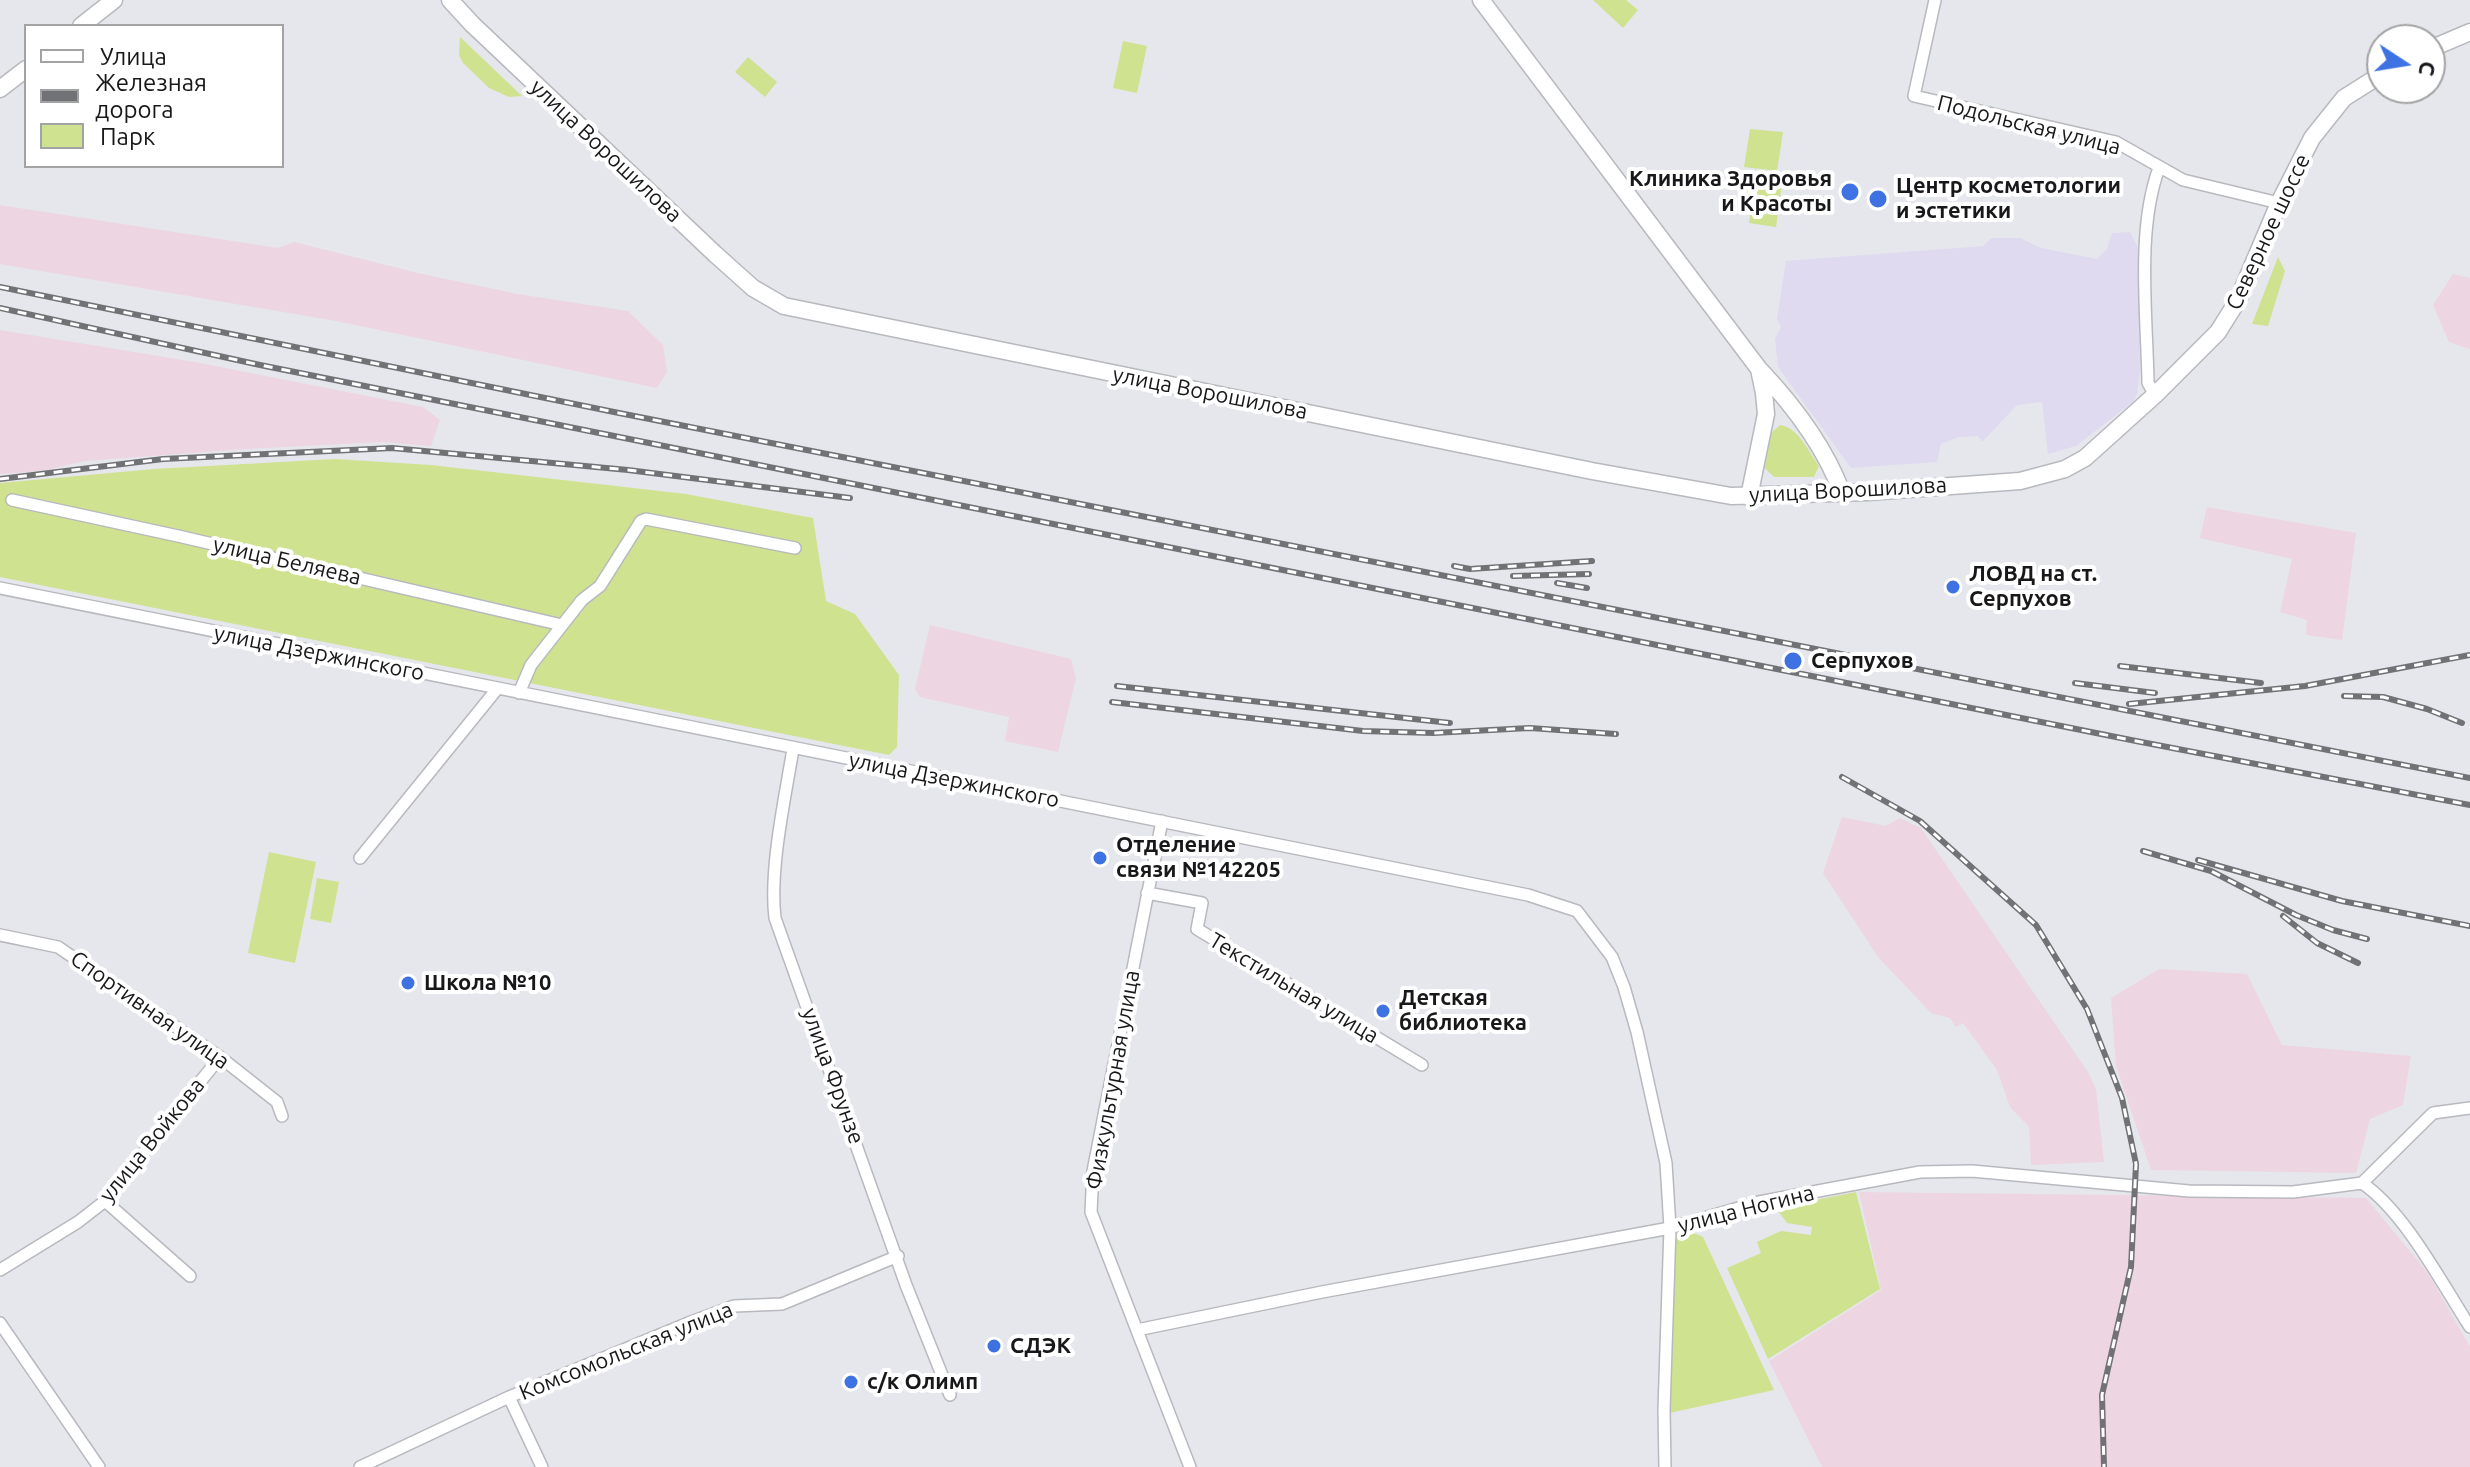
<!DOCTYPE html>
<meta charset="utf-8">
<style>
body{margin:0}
#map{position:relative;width:2470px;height:1467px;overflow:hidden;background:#e5e7ec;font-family:Ubuntu,sans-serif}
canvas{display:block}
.legend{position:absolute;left:24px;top:24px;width:260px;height:144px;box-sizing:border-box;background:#fff;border:2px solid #a3a3a3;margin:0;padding:10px 14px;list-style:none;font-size:24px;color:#18181a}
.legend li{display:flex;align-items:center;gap:16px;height:40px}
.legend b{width:40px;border:2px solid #a3a3a3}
.north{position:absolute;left:2366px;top:24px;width:80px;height:80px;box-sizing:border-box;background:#fff;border:2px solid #a3a3a3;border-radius:50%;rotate:102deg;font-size:22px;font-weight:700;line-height:32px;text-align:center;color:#18181a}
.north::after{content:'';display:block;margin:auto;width:28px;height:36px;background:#3e72e2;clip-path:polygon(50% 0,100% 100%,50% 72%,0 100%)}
</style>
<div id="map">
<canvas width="2470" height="1467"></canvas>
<ul class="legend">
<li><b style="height:10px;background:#fff"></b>Улица</li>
<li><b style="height:10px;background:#717275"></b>Железная дорога</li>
<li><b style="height:22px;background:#cfe28f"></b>Парк</li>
</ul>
<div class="north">С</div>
</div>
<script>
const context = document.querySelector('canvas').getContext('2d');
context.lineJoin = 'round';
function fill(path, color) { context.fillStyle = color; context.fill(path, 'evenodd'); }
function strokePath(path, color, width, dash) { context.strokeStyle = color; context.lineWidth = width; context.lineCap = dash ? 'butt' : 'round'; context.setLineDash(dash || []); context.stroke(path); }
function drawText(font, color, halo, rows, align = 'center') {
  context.font = font + ' Ubuntu,sans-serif'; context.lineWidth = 8; context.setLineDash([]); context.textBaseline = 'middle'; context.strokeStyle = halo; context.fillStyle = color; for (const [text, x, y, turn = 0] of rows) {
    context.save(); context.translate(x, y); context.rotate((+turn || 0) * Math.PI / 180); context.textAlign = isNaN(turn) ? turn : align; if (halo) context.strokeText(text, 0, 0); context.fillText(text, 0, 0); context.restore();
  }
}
const commercial = new Path2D(`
 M2130,232L2138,248L2140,370L2137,393L2134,401L2076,446L2048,454L2042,402L2017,405L1982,442L1978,436L1959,437L1941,444L1937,462L1851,468L1778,367L1775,339L1781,327L1777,319L1786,261L1983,246L1991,238H2020L2041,248L2097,259L2107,249L2112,233Z`);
const industrial = new Path2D(`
 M0,205L278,248L294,242L422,274L518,294L628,311L663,345L667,372L657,388L336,321L0,264Z
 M2453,274L2470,278V349L2449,342L2433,305Z
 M0,330L195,362L423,407L440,420L431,446L382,442L246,449L85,461L42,471L0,474Z
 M2207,507L2356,533L2342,640L2306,635L2307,620L2280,612L2292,559L2200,538Z
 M930,625L1071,659L1076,678L1058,752L1005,741L1009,717L920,697L915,689Z
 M1842,817L1886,826L1900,818L1921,828L2088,1072L2096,1089L2104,1162L2031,1165L2029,1127L2010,1107L1997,1070L1963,1023L1956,1027L1950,1018L1931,1013L1878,957L1823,873Z
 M2159,969L2247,974L2282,1045L2411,1056L2403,1105L2370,1119L2356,1173L2151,1170L2116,1066L2111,998Z
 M1859,1192L2366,1198L2428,1273L2470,1347V1467H1822L1769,1361L1881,1290Z`);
const green = new Path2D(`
 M1593,0H1626L1638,10L1623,28Z
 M460,37L522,96L509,97L489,88L463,63L459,55Z
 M1123,41L1147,46L1137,93L1113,88Z
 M748,57L777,82L765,97L735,72Z
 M1750,129L1783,132L1777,171L1744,167Z
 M1756,173L1783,176L1776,227L1749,223Z
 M2278,257L2285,271L2268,326L2252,324Z
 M1780,425C1799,428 1808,451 1819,466L1814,477H1774L1765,468L1771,433Z
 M335,459L431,465L686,494L813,518L826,601L855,614L899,675L897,747L889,755L0,577V483L154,469Z
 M269,852L316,862L295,963L248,953Z
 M317,878L339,882L331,923L310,919Z
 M1856,1192L1880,1289L1768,1359L1727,1268L1761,1253L1757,1242L1781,1231L1811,1235L1812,1227L1787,1223L1779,1212L1786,1206Z
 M1672,1224L1703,1237L1774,1390L1665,1414Z`);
const street = new Path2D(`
 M1935,0L1914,96L2116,142L2183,180L2279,203
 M2155,395L2148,383C2147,316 2136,230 2159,168
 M12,500L178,536L562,625
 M0,588L1528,895L1577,911L1612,957L1624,987L1637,1032L1666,1163L1670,1228L1664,1409L1665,1467
 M519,693L531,665L582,600L600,586L641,521L646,519L795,548
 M793,749C785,798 769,870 775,918L906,1285L950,1395
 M1162,821L1093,1171L1091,1212L1190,1467
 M360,858L497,689
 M1147,893L1202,903L1197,929L1422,1065
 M0,935L58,947L220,1057L277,1102L282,1116
 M2362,1183C2405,1212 2442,1284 2470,1327
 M2362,1183L2433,1113L2470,1108
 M105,1201L190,1276
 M0,1270L78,1222L105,1201L220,1057
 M0,1323L99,1467
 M1137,1330L1322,1292L1670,1228L1759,1202L1920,1172L1972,1171L2189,1191L2293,1192L2362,1183
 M509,1397L542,1467
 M360,1467L509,1397L691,1322L734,1306L782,1304L898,1256`);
const secondary = new Path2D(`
 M450,0L472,24L715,254L753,288L784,306L1592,471L1731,496L1868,492L2020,481L2065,469L2085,458L2155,395L2218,332L2238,300L2279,203L2312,138L2344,98L2382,74
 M1481,0L1759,369L1764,393L1766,414L1749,497
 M81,26L114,0
 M2430,49L2470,32
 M0,89L26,69
 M1760,370C1794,406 1825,447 1842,493`);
const rail = new Path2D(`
 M0,287L614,412L2470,778
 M0,308L260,365L2136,741L2470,805
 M0,479L163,459L392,448L628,470L850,498
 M1454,566L1470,569L1592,561
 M1513,576L1589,574
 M1557,583L1587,588
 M2120,666L2261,683
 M2075,683L2155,693
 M1117,686L1450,723
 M2344,696L2383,697L2427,709L2462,723
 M1112,702L1363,731L1433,733L1530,728L1616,734
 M2129,704L2305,686L2470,655
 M1842,777L1920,821L2036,925L2087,1009L2122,1098L2136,1164L2131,1267L2102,1395L2104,1467
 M2143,851L2211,871L2296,915L2333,930L2367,939
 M2198,860L2342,901L2470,926
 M2283,916L2317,943L2358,963`);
const markers = [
 [1850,192,10,"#3e72e2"],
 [1878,199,10,"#3e72e2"],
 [1953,587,8,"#3e72e2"],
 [1793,661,10,"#3e72e2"],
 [1100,858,8,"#3e72e2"],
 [408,983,8,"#3e72e2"],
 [1383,1011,8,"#3e72e2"],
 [994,1346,8,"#3e72e2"],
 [851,1382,8,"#3e72e2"]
];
const streetNames = [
 ["Подольская улица",2029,125,14],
 ["улица Ворошилова",606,151,43],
 ["Северное шоссе",2268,232,-65],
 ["улица Ворошилова",1210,393,11],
 ["улица Ворошилова",1848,490,-3],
 ["улица Беляева",287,561,13],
 ["улица Дзержинского",319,653,11],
 ["улица Дзержинского",954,780,11],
 ["Текстильная улица",1294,988,31],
 ["Спортивная улица",150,1010,35],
 ["улица Фрунзе",833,1076,70],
 ["Физкультурная улица",1113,1080,-80],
 ["улица Войкова",152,1140,-51],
 ["улица Ногина",1746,1209,-14],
 ["Комсомольская улица",626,1351,-22]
];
const poiNames = [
 ["Клиника Здоровья",1832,179,"right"],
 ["и Красоты",1832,204,"right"],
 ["Центр косметологии",1896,186],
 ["и эстетики",1896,211],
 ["ЛОВД на ст.",1969,574],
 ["Серпухов",1969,599],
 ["Серпухов",1811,661],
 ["Отделение",1116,845],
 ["связи №142205",1116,870],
 ["Школа №10",424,983],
 ["Детская",1399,998],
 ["библиотека",1399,1023],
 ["СДЭК",1010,1346],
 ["с/к Олимп",867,1382]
];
fill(commercial, '#dfdaf0');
fill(industrial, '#edd6e1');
fill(green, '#cfe28f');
strokePath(street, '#b8b9be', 14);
strokePath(secondary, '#b8b9be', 19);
strokePath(street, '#fff', 11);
strokePath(secondary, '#fff', 16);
strokePath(rail, '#717275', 6);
strokePath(rail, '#fff', 3, [9]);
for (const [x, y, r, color] of markers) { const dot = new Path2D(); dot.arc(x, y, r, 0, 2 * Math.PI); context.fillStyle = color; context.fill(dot); strokePath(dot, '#fff', 3); }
drawText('22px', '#18181a', '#fff', streetNames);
drawText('bold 22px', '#18181a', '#fff', poiNames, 'left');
</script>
